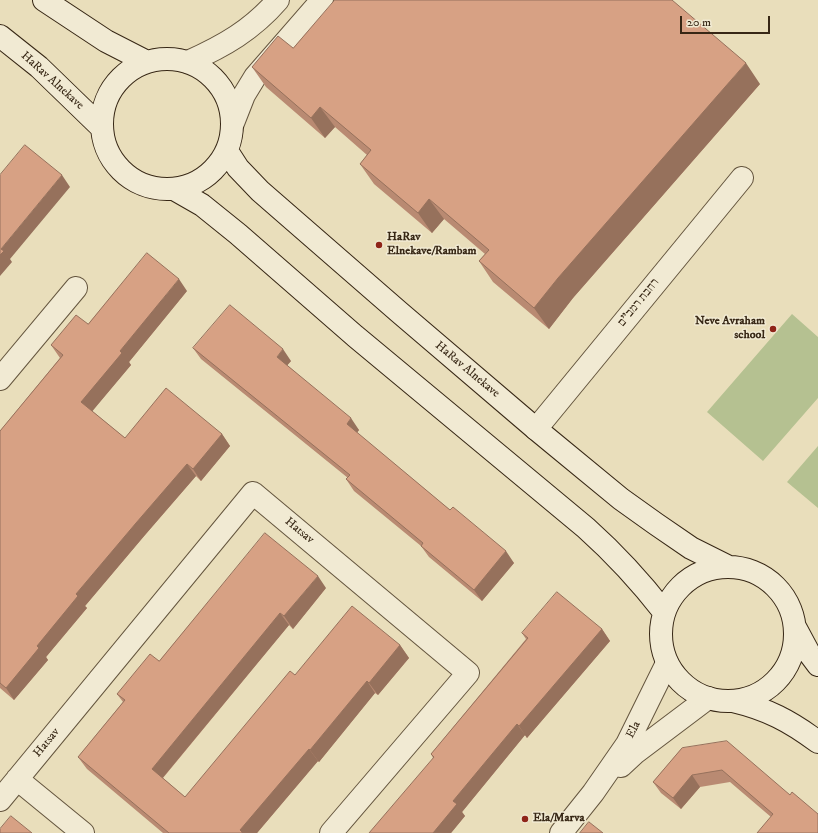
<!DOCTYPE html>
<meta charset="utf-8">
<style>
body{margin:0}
#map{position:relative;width:818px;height:833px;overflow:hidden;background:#e9debb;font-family:"IM FELL DW Pica",serif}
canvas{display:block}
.scale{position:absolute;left:680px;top:16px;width:90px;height:18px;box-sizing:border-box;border:2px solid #372715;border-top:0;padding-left:5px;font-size:12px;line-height:14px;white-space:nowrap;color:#372715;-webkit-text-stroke:3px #f1ead3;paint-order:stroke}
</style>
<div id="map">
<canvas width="818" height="833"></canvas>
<div class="scale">20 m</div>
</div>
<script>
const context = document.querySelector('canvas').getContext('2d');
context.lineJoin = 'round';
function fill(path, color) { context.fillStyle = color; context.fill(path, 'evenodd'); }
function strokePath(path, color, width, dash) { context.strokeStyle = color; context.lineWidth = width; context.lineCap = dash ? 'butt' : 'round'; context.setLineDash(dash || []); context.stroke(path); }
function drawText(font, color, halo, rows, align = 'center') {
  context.font = font + ' "IM FELL DW Pica","Frank Ruhl Libre",serif'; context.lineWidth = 3; context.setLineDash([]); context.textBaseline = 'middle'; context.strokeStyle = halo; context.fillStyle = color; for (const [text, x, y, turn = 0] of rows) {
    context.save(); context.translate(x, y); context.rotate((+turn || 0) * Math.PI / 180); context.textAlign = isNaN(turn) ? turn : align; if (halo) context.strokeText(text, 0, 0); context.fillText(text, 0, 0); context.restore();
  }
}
const green = new Path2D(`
 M792,314L818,337V398L763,461L707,412Z
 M818,446V508L787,482Z`);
const minor = new Path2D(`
 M0,379L76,288
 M536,429L742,178
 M17,779L83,833
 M0,800L253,493L468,673L331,833`);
const tertiary = new Path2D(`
 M188,62C224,46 252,30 278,0
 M233,123L244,95L255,77L322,0
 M621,766L635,753L708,698
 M561,833L593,793L627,744L667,663`);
const secondary = new Path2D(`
 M44,0L106,41L147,62
 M0,36L39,67L102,128
 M102 124a65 65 0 1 1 130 0a65 65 0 1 1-130 0Z
 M227,151L238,168L260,191L399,312L536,429L621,499L656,524L691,548L727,566
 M174,189L202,205L238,234L355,336L586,528C615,554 640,581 664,612
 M661 634a67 67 0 1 1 134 0a67 67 0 1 1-134 0Z
 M795,627L809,653L818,665
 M733,701C767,709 790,721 818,742`);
const wall = new Path2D(`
 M293,48L760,84L573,298L549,329L493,282L479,261L485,254L444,219L432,233L374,184L360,164L367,155L335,127L325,138L266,87L252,67Z
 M187,291L129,362L131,365L92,411L125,438L222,434L230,446L201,481L196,476L145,535L85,606L87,608L46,657L48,660L14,700L0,688V431L60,358L51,345L88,324Z
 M193,348L291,361L287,365L359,430L357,433L514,563L482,601L429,557L421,546L354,491L346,479L348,478L201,359Z
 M326,588L293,629L289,625L163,778L185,797L295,675L400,645L409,658L378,695L375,693L319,762L318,761L257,833H163L87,769L78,757L123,702L117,694Z
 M602,629L610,641L527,738L525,735L462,812L465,816L451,833L433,758L431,754L526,639L522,633Z
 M682,748L790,795L771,817L730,782L700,787L681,809L661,793L653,782Z`);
const shadedWall = new Path2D(`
 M746,63L760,84L573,298L549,329L534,308L558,278Z
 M320,107L335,127L325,138L311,118Z
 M62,175L70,187L10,259L12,262L0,276V255L1,249Z
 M429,199L444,219L432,233L418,213Z
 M179,279L187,291L129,362L131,365L90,414L81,402L120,351Z
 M283,349L291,361L285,368L277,357Z
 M351,418L359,430L355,435L347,424Z
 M222,434L230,446L201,481L193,469Z
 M187,464L196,476L145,535L85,606L87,608L46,657L48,660L14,700L6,688L37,646L76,594L136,523Z
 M506,551L514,563L482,601L474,590Z
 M318,576L326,588L293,629L284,616Z
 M280,613L289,625L160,781L152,769Z
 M602,629L610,641L527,738L519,726Z
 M400,645L409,658L378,695L369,683Z
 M367,681L375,693L319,762L310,750Z
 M517,724L525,735L462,812L465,816L451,833H433L453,801Z
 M309,749L318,761L257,833H242L240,830Z
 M692,775L700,787L681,809L673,798Z`);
const building = new Path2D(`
 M335,0H672L746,63L558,278L534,308L479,261L489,250L429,199L418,213L360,164L371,150L320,107L311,118L252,67L278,36L293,48Z
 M25,145L62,175L1,249L4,251L0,255V175Z
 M147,253L179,279L120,351L122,353L81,402L125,438L166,388L222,434L193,469L187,464L136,523L76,594L78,596L37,646L39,648L6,688L0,683V431L63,355L51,345L76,315L88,324Z
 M230,305L283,349L277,357L351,418L347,424L450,510L453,507L506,551L474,590L421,546L423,543L346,479L350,475L193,348Z
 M265,533L318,576L284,616L280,613L152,769L185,797L290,671L295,675L352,606L400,645L369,683L367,681L310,750L309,749L240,830L242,832V833H169L78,757L125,700L117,694L150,654L159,661Z
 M557,592L602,629L519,726L517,724L453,801L457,804L433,833H369L434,757L431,754L528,638L522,633Z
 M727,741L790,795L792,792L818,814V833H757L773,814L722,770L692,775L673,798L653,782L682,748Z
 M11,816L32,833H0V829Z
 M589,822L603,833H580Z`);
const markers = [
 [379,245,4,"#8f2418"],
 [773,329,4,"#8f2418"],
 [525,819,4,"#8f2418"]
];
const streetNames = [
 ["HaRav Alnekave",52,81,42],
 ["רחבת רמב\"ם",639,303,-51],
 ["HaRav Alnekave",467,370,40],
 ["Hatsav",299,531,40],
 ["Ela",634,730,-63],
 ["Hatsav",47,743,-50]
];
const poiNames = [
 ["HaRav",387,238],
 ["Elnekave/Rambam",387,252],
 ["Neve Avraham",765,322,"right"],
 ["school",765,336,"right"],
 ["Ela/Marva",533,819]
];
fill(green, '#b5c191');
strokePath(minor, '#64553e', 24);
strokePath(tertiary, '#64553e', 24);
strokePath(secondary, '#372715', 24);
strokePath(minor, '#f1ead3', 22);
strokePath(tertiary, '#f1ead3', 22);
strokePath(secondary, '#f1ead3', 22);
fill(wall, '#b98a72');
fill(shadedWall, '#96715c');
fill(building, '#d7a184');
strokePath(building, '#96715c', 1);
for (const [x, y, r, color] of markers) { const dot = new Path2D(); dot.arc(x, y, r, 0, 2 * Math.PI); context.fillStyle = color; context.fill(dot); strokePath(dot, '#f1ead3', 1.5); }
drawText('12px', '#372715', '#f1ead3', streetNames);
drawText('bold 12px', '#372715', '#f1ead3', poiNames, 'left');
</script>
